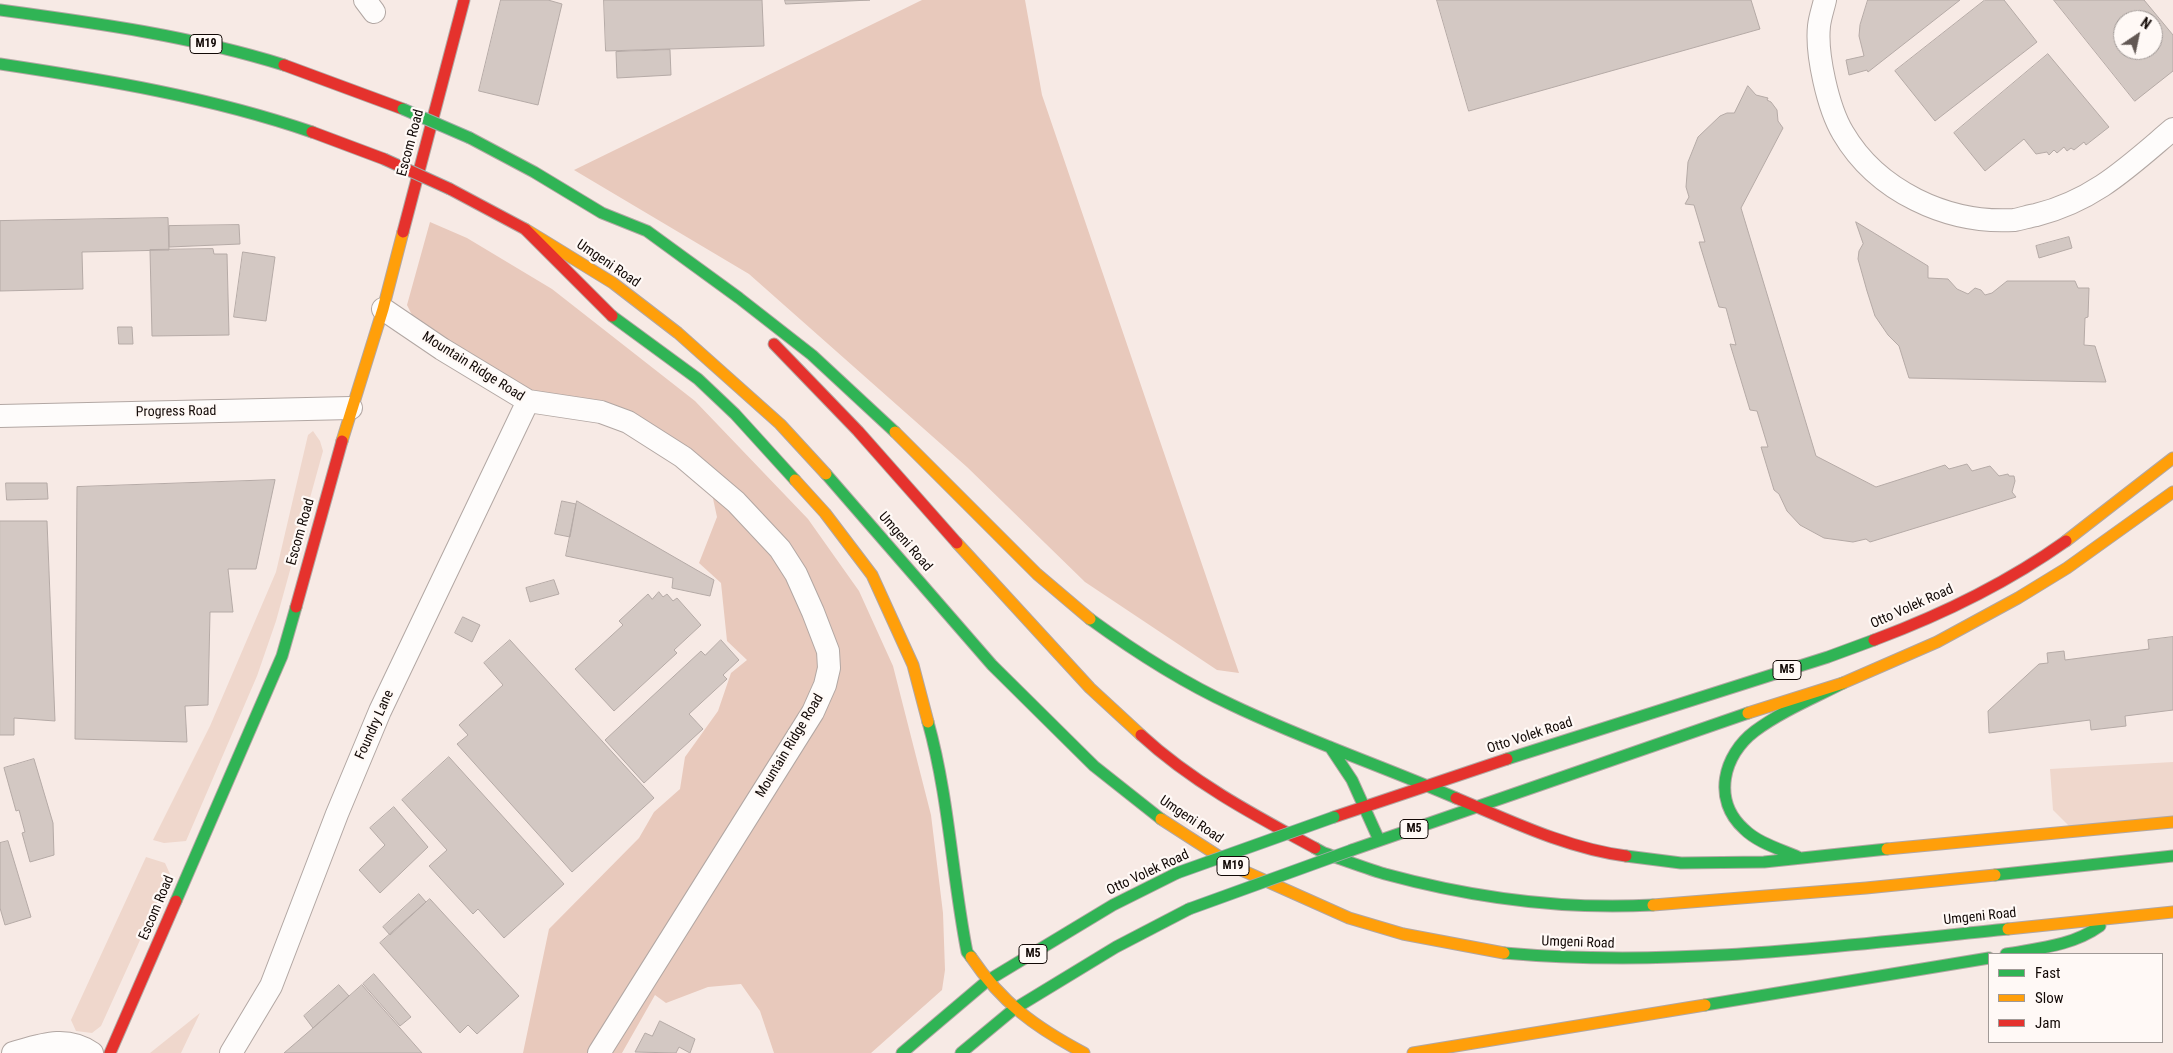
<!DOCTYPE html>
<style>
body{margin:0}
#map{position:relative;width:2173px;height:1053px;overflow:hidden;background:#f7eae5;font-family:"Roboto Condensed",sans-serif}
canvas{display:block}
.legend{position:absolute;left:1988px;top:953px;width:175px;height:90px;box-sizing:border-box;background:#fff9f6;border:1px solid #a09996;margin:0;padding:6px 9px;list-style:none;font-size:15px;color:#120906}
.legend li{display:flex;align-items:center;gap:10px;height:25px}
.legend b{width:25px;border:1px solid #a09996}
.north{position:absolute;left:2113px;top:10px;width:50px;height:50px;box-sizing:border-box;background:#fff9f6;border:1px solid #a09996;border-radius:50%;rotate:34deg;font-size:14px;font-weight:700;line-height:20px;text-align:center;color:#120906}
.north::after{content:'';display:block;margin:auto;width:18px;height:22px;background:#625854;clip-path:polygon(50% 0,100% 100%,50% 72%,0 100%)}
</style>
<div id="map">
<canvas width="2173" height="1053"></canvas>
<ul class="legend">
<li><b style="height:6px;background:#30b455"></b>Fast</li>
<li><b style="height:6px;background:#ff9f0a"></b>Slow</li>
<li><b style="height:6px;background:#e5322d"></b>Jam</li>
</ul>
<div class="north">N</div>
</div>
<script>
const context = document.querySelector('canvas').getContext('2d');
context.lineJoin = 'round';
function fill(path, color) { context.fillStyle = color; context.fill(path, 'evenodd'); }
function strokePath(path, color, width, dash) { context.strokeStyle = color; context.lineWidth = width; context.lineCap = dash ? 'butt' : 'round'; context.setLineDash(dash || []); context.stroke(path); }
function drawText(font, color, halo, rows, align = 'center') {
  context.font = font + ' "Roboto Condensed",sans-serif'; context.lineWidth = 4.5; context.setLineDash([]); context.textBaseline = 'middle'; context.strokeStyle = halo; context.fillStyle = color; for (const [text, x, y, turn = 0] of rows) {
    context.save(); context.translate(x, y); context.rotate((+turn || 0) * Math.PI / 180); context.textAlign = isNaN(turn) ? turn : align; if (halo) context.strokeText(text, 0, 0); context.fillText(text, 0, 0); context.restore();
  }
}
const green = new Path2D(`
 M313,431L320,441L323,451L276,621L257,676L186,841L164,843L153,840L210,726L276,572L308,435Z
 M2173,762V819L2073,830L2053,810L2050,769Z
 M146,857L165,863L170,874L101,1026L92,1033L76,1031L71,1020Z
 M200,1013L181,1053H150Z`);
const forest = new Path2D(`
 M922,0H1025L1042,95L1239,673L1217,670L1085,582L967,467L749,274L574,170Z
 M430,222L467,238L552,289L695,401L808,519L859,591L893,666L931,815L943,913L945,970L942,990L871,1053H774L760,1011L741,984L708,987L666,1003L655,995L622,1053H523L549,929L639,838L654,812L680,789L685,757L718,711L731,673L747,660L727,641L721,583L699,563L717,517L709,480L628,422L551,406L442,349L412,315L407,305Z`);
const building = new Path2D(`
 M501,0H548L562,4L538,105L479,91Z
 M604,0H762L764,46L606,51Z
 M785,0H870L786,4Z
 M1437,0H1751L1760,29L1469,111Z
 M1868,0H1960L1868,72L1867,70L1849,75L1846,60L1864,56L1859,36L1860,25Z
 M1985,0H2004L2037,42L1935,121L1895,71Z
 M2054,0H2144L2173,35V71L2135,101ZM2123,20H2153V50H2123Z
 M670,50L671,75L617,78L616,52Z
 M2048,54L2109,127L2086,145L2084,142L2074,150L2071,148L2067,151L2064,147L2057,153L2054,150L2049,155L2047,152L2036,154L2024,139L1985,171L1954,133Z
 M1748,86L1756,95L1768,98L1767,100L1771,102L1777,110L1778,121L1783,128L1741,208L1816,456L1876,487L1945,465L1949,469L1967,464L1972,471L1990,466L1999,476L2008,474L2009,476H2014L2015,481L2012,492L2016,497L1870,542L1866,539L1853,542L1824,538L1800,525L1787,511L1779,494L1774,490L1761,447H1768L1757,411L1750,410L1730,344L1736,345L1726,308L1719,307L1699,242H1705L1694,205L1685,204L1689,197L1686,187L1688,162L1698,137L1720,116L1727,113H1734Z
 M168,218L169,250L82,252L83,289L0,291V221Z
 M1856,222L1928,266V278L1948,279L1957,289L1968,294L1975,288L1981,290L1985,295L1992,293L2007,281H2075L2078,288H2089L2088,317L2085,318L2084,345L2095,346L2106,382L1909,378L1899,346L1888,335L1875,316L1867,291L1858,259L1859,251L1863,244Z
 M239,225L240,244L169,247V226Z
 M2069,237L2072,248L2039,258L2036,246Z
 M213,249L214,254H227L229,335L152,336L150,250Z
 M243,252L275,257L266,321L234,317Z
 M118,327H132L133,344H119Z
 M275,480L256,569H228L233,612H210L208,705L185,706L187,742L75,739L77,487Z
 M6,483H47L48,499L7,500Z
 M562,501L576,504L570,537L555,534Z
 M577,501L714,580L710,596L672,588L673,578L566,556Z
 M0,521H47L55,721L14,718V735H0Z
 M554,580L559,594L530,602L526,588Z
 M659,592L663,597L667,594L673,601L677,598L701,625L674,650L677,653L614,711L575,669L623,625L619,621L648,594L652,599Z
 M463,617L480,625L472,642L455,633Z
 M2173,637V710L2125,716L2126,726L2091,730L2090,720L1989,733L1988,711L2039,664L2048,663L2047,653L2064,651L2065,660L2149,649L2148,640Z
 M510,640L654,798L572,872L457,744L468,735L459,725L503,685L484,663Z
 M721,640L739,660L723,675L727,679L689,714L703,729L644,783L605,740L701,651L705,655Z
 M449,757L564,884L504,938L478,909L473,914L429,866L447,850L402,800Z
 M34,759L53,823L54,855L30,862L22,833L25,832L19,810L16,811L4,768Z
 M394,807L428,847L380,893L359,870L385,845L370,828Z
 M8,841L31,917L5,925L0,908V843Z
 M419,894L426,902L390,935L383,927Z
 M430,899L519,996L477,1034L468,1025L460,1033L380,943Z
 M374,974L411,1017L400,1026L363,984Z
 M339,985L349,996L313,1028L304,1016Z
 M362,985L422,1053H284L313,1028Z
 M660,1021L695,1039L690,1053L679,1047L676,1053L635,1052L645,1033L652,1036Z`);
const street = new Path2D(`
 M365,0L374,12
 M1825,0C1823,9 1820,17 1819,26C1816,54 1828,108 1843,133C1877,191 1947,224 2014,220C2021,219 2029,216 2036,215C2095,200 2128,167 2173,129
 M383,309L442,349L528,401L601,412L628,422L683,457L736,502L780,549L796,574L813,612L828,651L829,668L825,685L813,712L599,1053
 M0,416L351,408
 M13,1053C41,1045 66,1035 92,1053
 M231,1053L271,986L337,814L380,711L528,401`);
const fast = new Path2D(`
 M0,10C96,23 191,36 284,65
 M0,64C106,80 210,97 312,132
 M470,138L534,172L602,213L647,231L739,298L812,355L895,432
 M612,316L698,379L735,414L795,480
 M826,474L992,665L1094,766L1161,819
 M1090,619C1134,651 1182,682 1232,705C1305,740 1382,766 1456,798
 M928,722C949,797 952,876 967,952L971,957
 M1330,747L1352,780L1379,840
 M1507,759L1828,657L1874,640
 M1315,848L1324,853C1344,860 1365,868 1385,874C1473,898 1562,910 1653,905
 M1352,850L1748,713
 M1626,856L1681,863L1764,862L1887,849
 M1798,857C1780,849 1758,843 1744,829C1712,800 1723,755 1755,731C1782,711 1814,698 1843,683
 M1995,875L2173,856
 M176,901L282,656L296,607
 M1504,953C1672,968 1841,946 2008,929
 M2006,954C2039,948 2072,946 2100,926
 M1705,1005L1989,958
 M902,1053L987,981L1113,905L1177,873
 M961,1053L1014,1009L1116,947L1189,909`);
const slow = new Path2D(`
 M525,229L613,283L678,333L780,424L826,474
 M895,432L1037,574L1090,619
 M342,441L383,309L403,232
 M795,480L825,513L872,575L913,665L928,722
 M2066,541L2173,458
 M957,543L1090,688L1141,735
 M1748,713L1843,683L1937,642L2018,598L2067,568L2173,492
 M1161,819L1237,868L1349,918L1403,934L1504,953
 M1887,849L2173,822
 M1653,905L1866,888L1995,875
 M2008,929L2173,912
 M971,957C1002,1003 1035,1027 1084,1053
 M1413,1053L1705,1005`);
const jam = new Path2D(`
 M284,65L403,109
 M312,132L384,159
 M450,189L525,229L612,316
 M403,232L464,0
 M774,344L858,431L957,543
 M296,607L342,441
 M1874,640C1941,615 2007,583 2066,541
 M1141,735C1192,782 1254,815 1315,848
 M1456,798C1511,821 1566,848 1626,856
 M1334,817L1507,759
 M110,1053L176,901`);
const fastBridge = new Path2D(`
 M403,109L470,138
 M1177,873L1334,817
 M1189,909L1352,850`);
const jamBridge = new Path2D(`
 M384,159L450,189`);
const shields = [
 [206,44,32],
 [1787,670,28],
 [1414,829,28],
 [1233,866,32],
 [1033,954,28]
];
const shieldNames = [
 ["M19",206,44],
 ["M5",1787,670],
 ["M5",1414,829],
 ["M19",1233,866],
 ["M5",1033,954]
];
const streetNames = [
 ["Escom Road",411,143,-75],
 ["Umgeni Road",608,264,34],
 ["Mountain Ridge Road",473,367,32],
 ["Progress Road",176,412,-1],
 ["Escom Road",301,532,-74],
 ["Umgeni Road",905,542,49],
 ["Otto Volek Road",1912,607,-24],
 ["Foundry Lane",375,725,-66],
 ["Otto Volek Road",1530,736,-18],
 ["Mountain Ridge Road",790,746,-59],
 ["Umgeni Road",1191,820,34],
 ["Otto Volek Road",1148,873,-25],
 ["Escom Road",157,908,-67],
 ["Umgeni Road",1980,917,-6],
 ["Umgeni Road",1578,943,2]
];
fill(green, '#efd7cc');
fill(forest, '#e8c9bc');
fill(building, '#d3c8c3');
strokePath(building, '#b5aaa6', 1);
strokePath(street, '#b2a7a3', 24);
strokePath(fast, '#b2a7a3', 13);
strokePath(slow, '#b2a7a3', 13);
strokePath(jam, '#b2a7a3', 13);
strokePath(street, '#fefcfb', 22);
strokePath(fast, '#30b455', 11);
strokePath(slow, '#ff9f0a', 11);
strokePath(jam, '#e5322d', 11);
strokePath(fastBridge, '#a1aba7', 13, []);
strokePath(jamBridge, '#a1aba7', 13, []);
strokePath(fastBridge, '#30b455', 11);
strokePath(jamBridge, '#e5322d', 11);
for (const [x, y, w] of shields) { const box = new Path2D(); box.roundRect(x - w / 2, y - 9.5, w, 19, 4); context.fillStyle = '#fff9f6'; context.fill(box); strokePath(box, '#120906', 1); }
drawText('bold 12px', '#120906', null, shieldNames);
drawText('14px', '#120906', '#fff9f6', streetNames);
</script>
